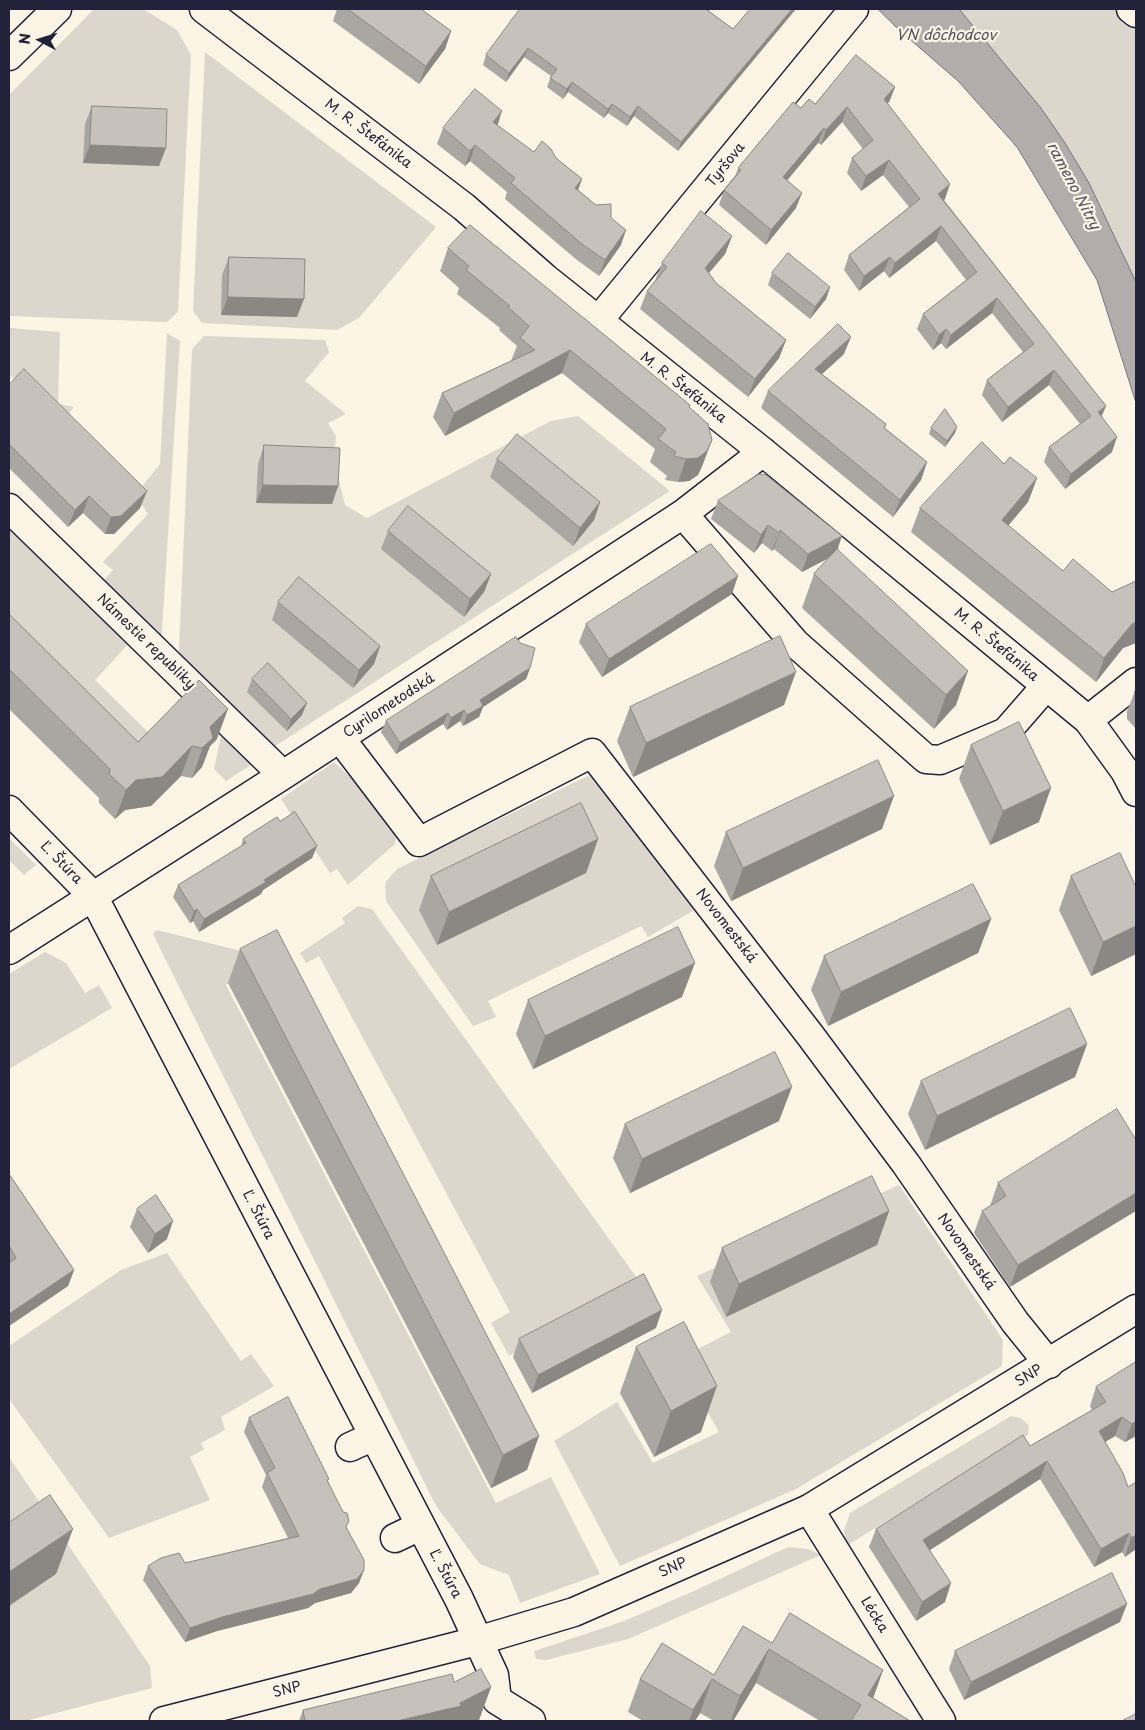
<!DOCTYPE html>
<meta charset="utf-8">
<style>
body{margin:0}
#map{position:relative;width:1145px;height:1730px;overflow:hidden;background:#fcf5e5;font-family:"Playpen Sans",sans-serif}
canvas{display:block}
.frame{position:absolute;inset:0;border:10px solid #22223b;pointer-events:none}
.north{position:absolute;left:15px;top:15px;width:50px;height:50px;-webkit-text-stroke:4px #fcf5e5;paint-order:stroke;rotate:275deg;font-size:14px;font-weight:700;line-height:20px;text-align:center;color:#22223b}
.north::after{content:'';display:block;margin:auto;width:18px;height:22px;background:#22223b;clip-path:polygon(50% 0,100% 100%,50% 72%,0 100%)}
</style>
<div id="map">
<canvas width="1145" height="1730"></canvas>
<div class="frame"></div>
<div class="north">N</div>
</div>
<script>
const context = document.querySelector('canvas').getContext('2d');
context.lineJoin = 'round';
function fill(path, color) { context.fillStyle = color; context.fill(path, 'evenodd'); }
function strokePath(path, color, width, dash) { context.strokeStyle = color; context.lineWidth = width; context.lineCap = dash ? 'butt' : 'round'; context.setLineDash(dash || []); context.stroke(path); }
function drawText(font, color, halo, rows, align = 'center') {
  context.font = font + ' "Playpen Sans",sans-serif'; context.lineWidth = 4.5; context.setLineDash([]); context.textBaseline = 'middle'; context.strokeStyle = halo; context.fillStyle = color; for (const [text, x, y, turn = 0] of rows) {
    context.save(); context.translate(x, y); context.rotate((+turn || 0) * Math.PI / 180); context.textAlign = isNaN(turn) ? turn : align; if (halo) context.strokeText(text, 0, 0); context.fillText(text, 0, 0); context.restore();
  }
}
const green = new Path2D(`
 M94,9H143L177,30L191,55L178,312L167,322L9,316V95Z
 M907,9H1136V305L1042,153Z
 M205,52L436,227L359,318L337,330L202,323L193,311Z
 M9,328L60,332L58,404L74,407L60,424L11,376L9,378Z
 M167,333L180,341L161,647L98,587L113,570L103,562L148,514L135,495L160,464Z
 M204,336L325,340L329,352L305,381L346,414L328,423L336,436L334,460L345,505L367,518L551,421L578,416L670,491L269,750L181,666L179,649L192,349Z
 M9,520L132,640L95,680L151,735L133,763L9,641Z
 M222,731L254,763L226,781L214,769Z
 M334,762L398,822L395,844L348,885L337,869L330,873L281,799Z
 M588,776L605,783L696,909L648,937L641,926L488,1001L496,1017L473,1026L386,901L385,883L397,869Z
 M9,838L36,865L24,875L9,860Z
 M358,906L372,909L642,1285L509,1356L491,1323L510,1312L319,956L306,963L300,953L345,923L342,918Z
 M157,930L269,958L226,985L496,1503L551,1477L600,1574L520,1603L509,1575L480,1564L436,1506L153,934Z
 M45,952L66,963L85,993L99,985L112,1008L9,1069V974Z
 M899,1185L1003,1340L1002,1366L796,1489L620,1566L554,1441L617,1402L653,1463L719,1432L707,1411L690,1353L731,1332L697,1276Z
 M167,1253L241,1361L251,1354L274,1386L221,1417L225,1430L201,1443L204,1449L190,1457L210,1500L109,1538L9,1399V1346L121,1270Z
 M1011,1416L1020,1418L1029,1425L1028,1435L846,1546L844,1531L850,1513Z
 M9,1457L150,1666L152,1688L25,1721H9Z
 M788,1547L808,1549L821,1555L628,1639L546,1660L536,1659L534,1651L624,1621L694,1591Z`);
const water = new Path2D(`
 M878,9H959L1041,108L1065,143L1089,183L1136,282V403L1097,280L1017,147L958,81L898,29Z`);
const minor = new Path2D(`
 M204,9L464,207L545,278L763,452L1088,720L1125,771L1136,792
 M1131,9L1136,13
 M9,56L57,9
 M598,321L854,9
 M9,508L283,775
 M683,514L795,643L926,759L940,760L1006,732L1046,686
 M1088,720L1136,682
 M340,738L419,842L592,753L810,1035L906,1164L1015,1322L1049,1364
 M9,810L93,896L459,1599L494,1675L497,1700L531,1721
 M9,950L283,775L683,514L763,452
 M350,1447L374,1436
 M809,1509L941,1721
 M395,1538L420,1526`);
const major = new Path2D(`
 M164,1721L477,1641L574,1612L809,1509L1136,1309`);
const wall = new Path2D(`
 M337,9H421L451,31L445,49L419,84L333,21Z
 M520,9H711L709,11L733,29L678,151L634,116L627,126L608,113L604,118L568,92L563,99L547,87L551,76L524,57L506,82L483,65L486,55Z
 M895,87L889,102L887,104L945,199L944,200L1106,406L1101,417L1112,452L1065,489L1044,462L1049,447L1080,424L1049,385L1002,422L982,395L987,380L1023,352L992,313L946,349L941,343L933,350L917,329L923,314L966,280L936,241L889,278L884,271L859,291L844,270L849,255L909,207L883,175L861,191L847,173L852,158L863,149L842,122L821,145L818,143L787,181L796,208L766,245L719,205L724,190L735,177L738,168L801,108L815,104Z
 M92,106L159,166L83,163L85,124Z
 M497,125L534,152L556,158L582,179L578,190L611,218L621,245L599,276L577,260L505,199L507,192L470,161L465,166L437,144L443,128Z
 M732,236L725,254L709,273L716,283L786,340L779,358L748,397L640,309L647,291L655,281L662,263Z
 M448,248L689,408L703,464L698,475L689,481L678,482L665,480L667,476L650,462L655,449L562,373L445,436L433,417L442,393L511,361L517,346L499,330L500,328L457,294L459,288L440,271Z
 M229,257L297,317L221,315L222,275Z
 M772,273L830,287L826,299L810,319L768,285Z
 M844,354L822,374L886,424L885,428L927,462L921,480L893,517L761,408L768,391Z
 M9,385L147,491L140,508L114,534H105L83,513L68,527L9,468Z
 M931,428L955,433L945,447L929,434Z
 M264,445L338,486L332,504L256,503L258,464Z
 M497,459L600,502L594,520L573,546L490,477Z
 M1037,478L1028,502L1008,525L1063,571L1112,592L1136,581V643L1123,648L1096,682L911,532L920,508Z
 M718,501L837,550L956,705L934,729L802,608L814,574L829,558L802,572L774,549L772,551L762,543L754,553L711,519Z
 M388,531L491,574L484,592L464,617L381,549Z
 M732,594L602,677L579,642L586,624Z
 M278,602L380,646L374,664L353,688L272,620Z
 M9,614L138,742L217,739L210,746L202,767L192,778L181,776L151,806L125,810L115,819L99,803V798L9,709Z
 M530,668L526,679L483,707L479,717L463,726L460,721L447,730L443,724L396,754L381,732L386,721Z
 M252,679L302,715L287,731L247,692Z
 M1136,690V729L1127,719V711L1135,691Z
 M784,705L633,777L617,741L630,707Z
 M971,745L1039,822L990,845L959,779Z
 M280,821L317,846L312,858L263,890L261,894L199,932L193,921L190,923L173,897L178,885L241,847L243,839Z
 M882,829L731,901L714,866L726,832Z
 M598,839L586,873L437,945L419,910L431,876Z
 M1071,876L1136,887V954L1091,976L1059,910Z
 M991,919L978,953L828,1026L811,990L824,956Z
 M240,949L527,1470L491,1488L228,983Z
 M682,997L533,1069L516,1034L528,1000Z
 M1087,1044L1075,1077L925,1150L908,1114L921,1081Z
 M779,1121L630,1193L613,1158L625,1124Z
 M1136,1140L1010,1287L974,1233L982,1211L990,1206L998,1183Z
 M9,1174L74,1270L68,1286L9,1326Z
 M137,1209L167,1239L148,1253L130,1227Z
 M889,1211L877,1245L726,1317L710,1282L722,1248Z
 M656,1328L532,1393L513,1357L519,1339Z
 M636,1347L701,1432L654,1457L620,1393Z
 M1136,1362V1436L1125,1442L1115,1436L1105,1442L1128,1487L1136,1482V1549L1125,1557L1122,1552L1094,1567L1040,1479L930,1550L945,1602L916,1621L869,1547L876,1529L1030,1446L1092,1410L1090,1406L1096,1387Z
 M249,1418L328,1482L364,1570L359,1583L351,1593L315,1603L308,1608L217,1631L185,1642L143,1580L148,1566L185,1563L288,1538L262,1487L266,1475L244,1432Z
 M1120,1622L964,1700L949,1669L955,1651Z
 M772,1643L883,1670L873,1698L910,1721H820L756,1683L733,1721H714L700,1713L695,1721H643L628,1712L640,1679L714,1675Z
 M454,1682L491,1687L479,1720L476,1721H299L303,1710Z`);
const shadedWall = new Path2D(`
 M792,9H796L678,151L681,142Z
 M451,31L445,49L419,84L426,66Z
 M528,48L524,57L506,82L509,73Z
 M572,82L568,92L563,99L567,89Z
 M895,87L889,102L878,114L884,99Z
 M612,104L608,113L604,118L608,109Z
 M638,106L634,116L627,126L630,117Z
 M847,107L842,122L821,145L826,130Z
 M502,111L497,127L493,122Z
 M824,128L818,143L777,192L783,177Z
 M90,145L166,148L159,166L83,163Z
 M475,145L470,161L465,166L470,151Z
 M889,160L883,175L861,191L866,176Z
 M582,179L576,195L575,188Z
 M950,184L945,199L933,209L938,194Z
 M802,193L796,208L766,245L771,230Z
 M941,226L936,241L889,278L895,263Z
 M626,230L621,245L599,276L605,260Z
 M732,236L725,254L698,286L705,268Z
 M890,257L884,271L859,291L864,276Z
 M830,287L826,299L810,319L815,307Z
 M228,297L304,299L297,317L221,315Z
 M997,298L992,313L946,349L951,335Z
 M946,329L941,343L933,350L939,335Z
 M851,337L844,354L809,386L815,369Z
 M786,340L779,358L748,397L755,379Z
 M570,350L562,373L445,436L454,413Z
 M1054,370L1049,385L1002,422L1008,407Z
 M1106,406L1100,420L1098,412Z
 M957,427L955,433L945,447L947,441Z
 M1117,437L1112,452L1065,489L1071,474Z
 M712,440L703,464L698,475L689,481L678,482L686,459Z
 M927,462L921,480L893,517L900,500Z
 M1037,478L1028,502L993,544L1002,520Z
 M263,485L338,486L332,504L256,503Z
 M147,491L140,508L114,534H105L111,517Z
 M89,496L83,513L68,527L75,510Z
 M600,502L594,520L573,546L580,528Z
 M768,525L762,543L754,553L761,535Z
 M780,530L774,549L772,551L779,533Z
 M842,536L836,554L802,572L808,554Z
 M491,574L484,592L464,617L470,599Z
 M738,576L732,594L602,677L609,659Z
 M1136,622V643L1123,648L1096,682L1104,658L1132,624Z
 M380,646L374,664L353,688L359,670Z
 M530,668L526,679L483,707L479,717L463,726L467,715L480,700Z
 M968,671L956,705L934,729L946,695Z
 M796,672L784,705L633,777L646,743Z
 M307,703L302,715L287,731L291,719Z
 M228,709L217,739L210,746L202,767L192,778L210,727Z
 M464,710L460,721L447,730L451,718Z
 M448,713L443,724L396,754L400,743Z
 M192,746L181,776L151,806L125,810L115,819L126,790L136,780Z
 M1051,788L1039,822L990,845L1003,811Z
 M894,796L882,829L731,901L743,868Z
 M598,839L586,873L437,945L449,912Z
 M317,846L312,858L263,890L261,894L199,932L204,919Z
 M197,909L193,921L190,923L194,911Z
 M991,919L978,953L828,1026L841,992Z
 M1136,926V954L1091,976L1103,942Z
 M695,963L682,997L533,1069L545,1036Z
 M1087,1044L1075,1077L925,1150L937,1116Z
 M792,1087L779,1121L630,1193L642,1159Z
 M1136,1193V1211L1010,1287L1018,1265Z
 M889,1211L877,1245L726,1317L739,1284Z
 M173,1221L167,1239L148,1253L155,1234Z
 M74,1270L68,1286L9,1326V1314Z
 M662,1310L656,1328L532,1393L538,1375Z
 M717,1386L701,1432L654,1457L671,1411Z
 M1122,1417L1115,1436L1092,1450L1099,1431Z
 M1136,1421V1436L1125,1442L1132,1424Z
 M539,1436L527,1470L491,1488L503,1455Z
 M1047,1461L1040,1479L916,1559L923,1540Z
 M73,1529L56,1574L9,1606V1572Z
 M1129,1533L1122,1552L1094,1567L1101,1549Z
 M1136,1535V1549L1125,1557L1131,1538Z
 M364,1570L359,1583L351,1593L315,1603L308,1608L217,1631L185,1642L190,1628L222,1617L320,1589Z
 M951,1583L945,1602L916,1621L922,1602Z
 M1127,1604L1120,1622L964,1700L971,1682Z
 M769,1649L756,1683L733,1721H731L740,1696Z
 M883,1670L871,1704L868,1695Z
 M712,1679L700,1713L695,1721H689L693,1710Z
 M491,1687L479,1720L476,1721H397L460,1703Z`);
const building = new Path2D(`
 M348,9H421L451,31L426,66Z
 M520,9H708L707,10L733,29L750,9H792L681,142L638,106L630,117L612,104L608,109L572,82L567,89L550,78L557,69L528,48L509,73L486,55Z
 M856,55L895,87L884,99L950,184L938,194L1106,406L1098,412L1117,437L1071,474L1049,447L1091,416L1054,370L1008,407L987,380L1034,344L997,298L951,335L946,329L939,335L923,314L977,272L941,226L895,263L890,257L864,276L849,255L920,199L889,160L866,176L852,158L873,140L847,107L826,130L824,128L783,177L802,193L771,230L724,190L741,170L738,168L793,102L801,108L809,99L815,104Z
 M475,89L502,111L493,122L534,152L542,141L551,149L556,158L582,179L575,188L596,205L611,204V218L626,230L605,260L583,245L511,183L515,178L475,145L470,151L443,128Z
 M92,106L167,109L166,148L90,145Z
 M701,211L732,236L705,268L716,283L786,340L755,379L647,291L667,267L662,263Z
 M470,225L690,405L689,407L708,424L712,440L707,451L698,458L686,459L674,456L676,452L658,439L666,429L570,350L454,413L442,393L535,350L520,338L529,326L508,307L510,306L466,270L469,266L448,248Z
 M788,253L830,287L815,307L772,273Z
 M229,257L305,259L304,299L228,297Z
 M838,324L851,337L815,369L886,424L884,428L927,462L900,500L768,391Z
 M24,369L147,491L121,516L111,517L89,496L75,510L9,444V385Z
 M945,409L957,427L947,441L931,428Z
 M517,434L600,502L580,528L497,459Z
 M982,442L1004,464L1010,457L1037,478L1002,520L1063,571L1073,559L1112,592L1136,581V622L1132,624L1104,658L920,508Z
 M264,445L340,448L338,486L263,485Z
 M759,474L766,475L842,536L808,554L780,530L779,533L768,525L761,535L718,501Z
 M408,506L491,574L470,599L388,531Z
 M711,544L738,576L609,659L586,624Z
 M837,549L968,671L946,695L814,574Z
 M299,577L380,646L359,670L278,602Z
 M9,614L138,742L199,680L228,709L210,727L213,738L202,748L192,746L162,777L136,780L126,790L109,774L110,769L9,669Z
 M780,636L796,672L646,743L630,707Z
 M516,637L520,643L535,648L530,668L480,700L483,706L467,715L464,710L451,718L448,713L400,743L386,721Z
 M268,663L307,703L291,719L252,679Z
 M1136,690V702L1135,700V691Z
 M1019,722L1051,788L1003,811L971,745Z
 M878,760L894,796L743,868L726,832Z
 M581,803L598,839L449,912L431,876Z
 M295,812L317,846L264,880L266,882L204,919L197,909L194,911L178,885L246,843L243,839L253,832L277,817L280,821Z
 M1120,853L1136,887V926L1103,942L1071,876Z
 M973,884L991,919L841,992L824,956Z
 M678,927L695,963L545,1036L528,1000Z
 M277,930L539,1436L503,1455L240,949Z
 M1070,1008L1087,1044L937,1116L921,1081Z
 M775,1052L792,1087L642,1159L625,1124Z
 M1117,1109L1136,1140V1193L1018,1265L982,1211L1006,1196L998,1183Z
 M9,1174L74,1270L9,1314V1263L16,1258L9,1246Z
 M872,1176L889,1211L739,1284L722,1248Z
 M156,1195L173,1221L155,1234L137,1209Z
 M644,1274L662,1310L538,1375L519,1339Z
 M684,1322L717,1386L671,1411L636,1347Z
 M1136,1362V1421L1132,1424L1122,1417L1099,1431L1123,1473L1128,1487L1136,1482V1535L1131,1538L1129,1533L1101,1549L1047,1461L923,1540L951,1583L922,1602L876,1529L1023,1435L1030,1446L1106,1402L1096,1387Z
 M288,1397L329,1479L327,1480L343,1512L347,1513L349,1521L346,1527L364,1560V1570L357,1579L320,1589L313,1594L222,1617L190,1628L148,1566L161,1558L179,1553L185,1563L299,1536L267,1473L275,1468L249,1418Z
 M50,1495L73,1529L9,1572V1523Z
 M1112,1573L1127,1604L971,1682L955,1651Z
 M790,1613L883,1670L868,1695L910,1721H851L861,1705L769,1649L740,1696L712,1679L693,1710L640,1679L662,1643L714,1675L743,1626L772,1643Z
 M481,1669L491,1687L460,1703L461,1706L397,1721H305L303,1710L452,1674L454,1682Z
 M1136,1714V1721H1122Z`);
const streetNames = [
 ["M. R. Štefánika",368,134,37],
 ["Tyršova",726,165,-51],
 ["M. R. Štefánika",683,388,38],
 ["Námestie republiky",146,642,44],
 ["M. R. Štefánika",996,645,40],
 ["Cyrilometodská",389,706,-33],
 ["Ľ. Štúra",61,863,46],
 ["Novomestská",726,926,52],
 ["Ľ. Štúra",258,1215,63],
 ["Novomestská",966,1252,55],
 ["SNP",1029,1376,-31],
 ["SNP",673,1568,-24],
 ["Ľ. Štúra",445,1574,62],
 ["Lécka",874,1615,58],
 ["SNP",287,1690,-14]
];
const waterNames = [
 ["VN dôchodcov",946,36],
 ["rameno Nitry",1073,186,62]
];
fill(green, '#dcd6cc');
fill(water, '#b2adab');
strokePath(water, '#78757e', 1);
strokePath(minor, '#22223b', 31);
strokePath(major, '#22223b', 31);
strokePath(minor, '#fcf5e5', 28);
strokePath(major, '#fcf5e5', 28);
fill(wall, '#aaa6a1');
fill(shadedWall, '#8b8783');
fill(building, '#c6c1bb');
strokePath(building, '#8b8783', 1);
drawText('14px', '#22223b', '#fcf5e5', streetNames);
drawText('italic 15px', '#545362', '#fcf5e5', waterNames);
</script>
